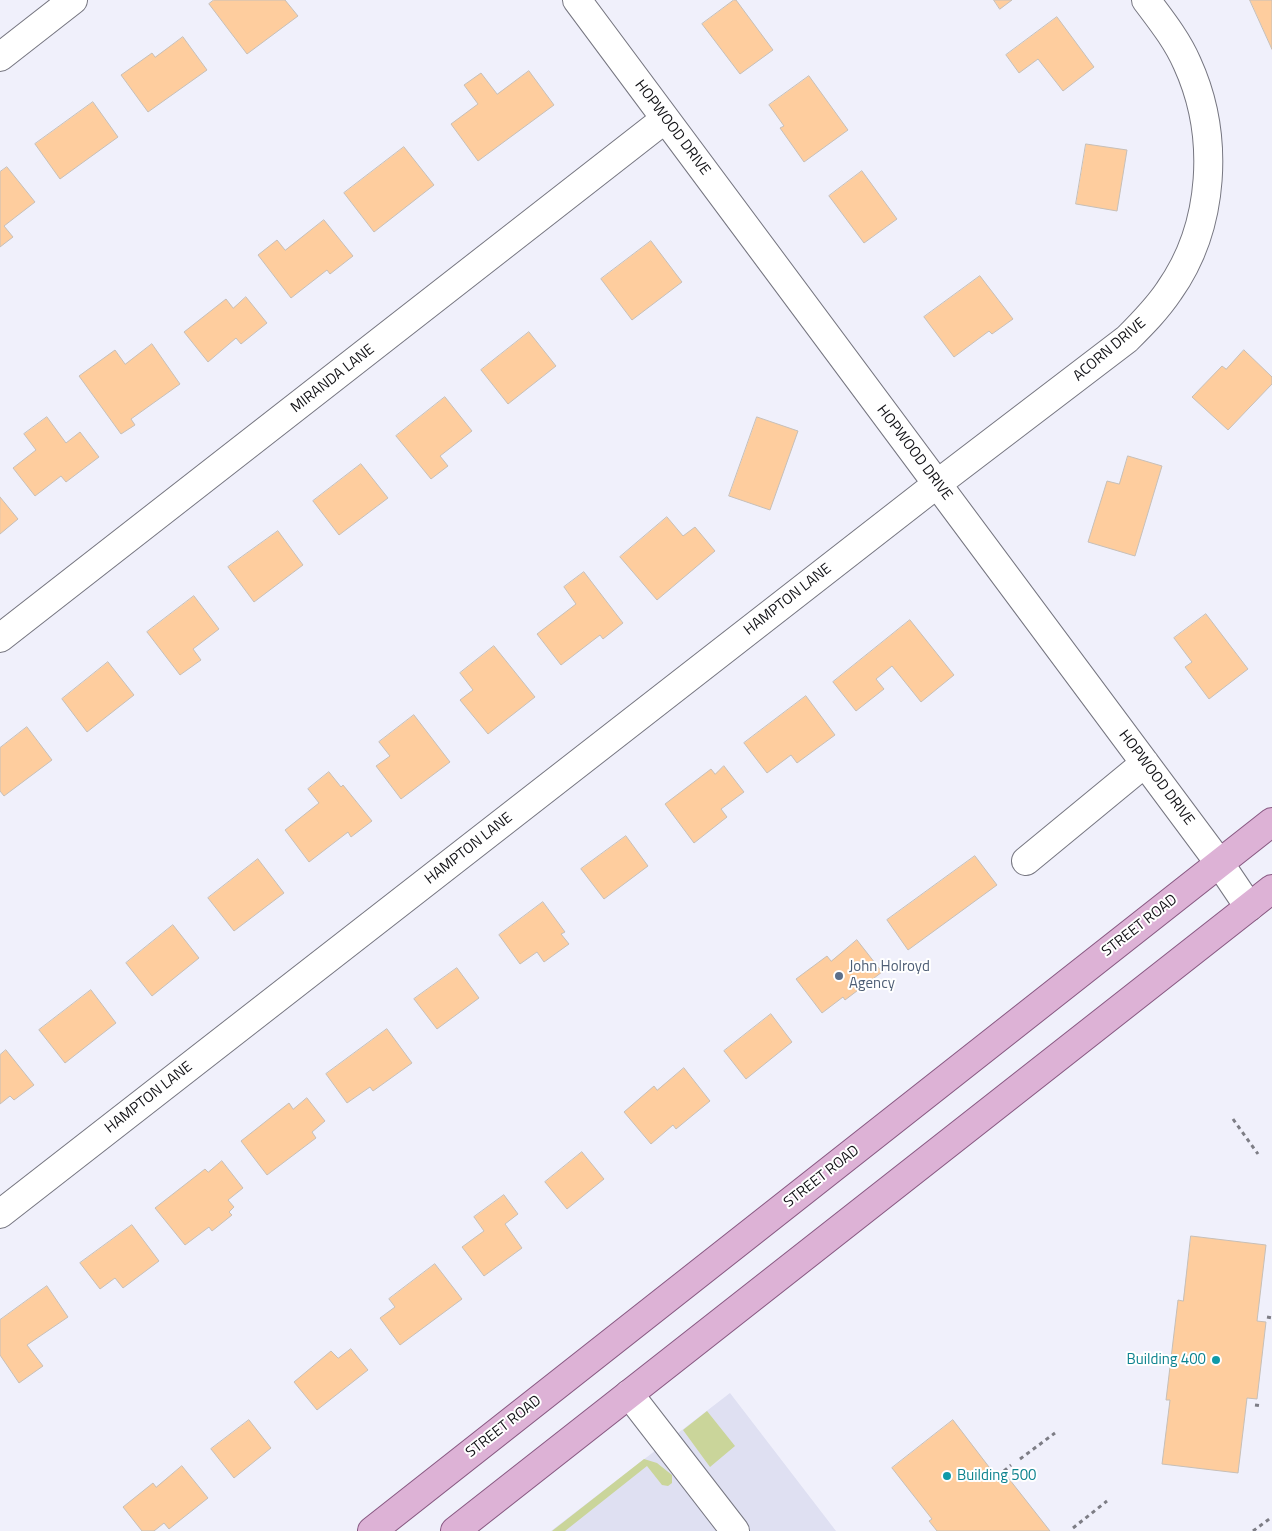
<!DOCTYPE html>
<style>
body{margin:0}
canvas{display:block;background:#f0f0fb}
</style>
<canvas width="1272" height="1531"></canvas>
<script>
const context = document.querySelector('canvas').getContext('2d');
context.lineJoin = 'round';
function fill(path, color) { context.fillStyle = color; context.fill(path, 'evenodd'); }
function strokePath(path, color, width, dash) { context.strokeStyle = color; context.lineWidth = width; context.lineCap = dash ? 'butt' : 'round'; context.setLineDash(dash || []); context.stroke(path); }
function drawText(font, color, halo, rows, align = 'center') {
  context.font = font + ' "Titillium Web",sans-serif'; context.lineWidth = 4; context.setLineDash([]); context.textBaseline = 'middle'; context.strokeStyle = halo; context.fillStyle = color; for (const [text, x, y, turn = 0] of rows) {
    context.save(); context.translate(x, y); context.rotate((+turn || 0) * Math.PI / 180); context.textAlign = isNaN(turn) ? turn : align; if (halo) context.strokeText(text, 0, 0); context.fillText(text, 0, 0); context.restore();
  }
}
const built = new Path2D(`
 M730,1393L836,1531H551Z`);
const green = new Path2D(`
 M707,1411L735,1446L710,1467L683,1430Z
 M644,1459L657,1463L672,1475V1483L668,1486L662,1485L647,1466L565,1531H552Z`);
const building = new Path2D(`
 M214,0H285L298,16L247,54L209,4Z
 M734,0H736L773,50L740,74L702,24Z
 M994,0H1012L1000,9Z
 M1250,0H1272V49Z
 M1057,17L1094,67L1063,91L1038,59L1019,73L1006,55Z
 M183,37L207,70L148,112L121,75L152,53L155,57Z
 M529,71L554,105L478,161L451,124L478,104L464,85L481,73L497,94Z
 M809,76L848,130L804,162L780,128L784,126L769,105Z
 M93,102L118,137L60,179L35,144Z
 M1086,144L1127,150L1117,211L1076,204Z
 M404,147L434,185L374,232L344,193Z
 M7,167L35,202L4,226L13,237L0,247V172Z
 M862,171L897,219L864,243L829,196Z
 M324,220L353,256L330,274L327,270L291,298L258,255L277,240L285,250Z
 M651,241L682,282L632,320L601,279Z
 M980,276L1013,319L992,334L989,331L954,357L924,317Z
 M246,297L267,323L241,344L236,338L208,362L184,332L226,299L233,308Z
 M529,332L556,366L508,404L481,370Z
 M152,344L180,384L131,419L135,425L121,434L79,376L115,350L125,364Z
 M1244,350L1272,377V384L1228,430L1192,397L1222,366L1226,369Z
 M445,397L472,431L440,456L448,466L431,479L396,436Z
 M47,417L66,443L80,432L99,457L66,482L61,476L35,496L13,468L36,450L24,434Z
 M757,417L798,431L770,510L729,496Z
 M1128,456L1162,466L1135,556L1088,542L1107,481L1119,484Z
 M361,464L388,498L339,535L313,501Z
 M0,497L18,519L0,534Z
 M667,517L683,536L695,527L715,551L657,600L620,557Z
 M278,531L303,565L254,602L228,567Z
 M584,572L623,623L603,639L600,635L561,665L537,634L576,604L564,587Z
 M194,596L219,629L193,649L201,660L180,675L147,632Z
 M1206,614L1248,669L1209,699L1185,667L1192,662L1174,638Z
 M910,620L954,675L921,702L892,666L876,679L884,689L856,711L833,682Z
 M494,646L535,697L488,734L460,700L473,690L460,673Z
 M108,662L134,695L87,732L62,699Z
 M806,696L835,735L797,763L791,755L767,773L744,743Z
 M414,715L450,762L401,799L376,766L390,756L379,742Z
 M27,727L52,760L4,796L0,791V748Z
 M724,766L744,792L721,809L727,817L694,843L665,804L711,769L715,774Z
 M329,772L341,787L343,785L372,821L351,837L348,832L309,862L285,830L319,803L308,789Z
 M626,836L648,866L604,899L581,869Z
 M975,856L997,885L908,950L887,920Z
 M258,859L284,893L234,931L208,898Z
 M543,902L565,932L561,934L569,944L544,962L537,952L520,964L499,935Z
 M173,925L199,958L152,996L126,963Z
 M857,940L882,972L845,1000L843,997L822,1013L796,979L827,956L831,961Z
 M457,968L479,998L437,1029L414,999Z
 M91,990L116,1023L65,1063L39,1030Z
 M771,1014L792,1042L746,1079L724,1051Z
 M387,1029L412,1063L373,1091L370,1087L347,1103L326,1074Z
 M6,1050L34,1085L14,1100L10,1096L0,1104V1055Z
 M684,1068L710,1101L676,1129L673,1125L651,1144L624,1112L654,1086L657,1090Z
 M307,1098L325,1121L312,1132L316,1138L267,1175L241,1141L289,1103L293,1109Z
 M582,1152L604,1179L567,1209L545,1182Z
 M222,1161L243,1188L228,1200L234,1207L229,1212L232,1215L212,1231L209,1227L185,1245L155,1208L205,1169L208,1172Z
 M504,1195L518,1214L505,1224L522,1248L484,1276L462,1247L484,1231L474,1217Z
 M132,1225L159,1261L123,1288L115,1278L100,1289L80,1263Z
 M1191,1236L1266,1245L1257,1321L1266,1322L1257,1399L1247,1398L1238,1473L1162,1464L1170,1400H1166L1178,1300L1183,1301Z
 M435,1264L462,1299L400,1345L380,1318L395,1307L389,1299Z
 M47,1286L68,1317L27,1345L43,1366L19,1383L0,1355V1320Z
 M351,1349L368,1370L317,1410L294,1382L331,1351L338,1358Z
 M249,1420L271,1448L234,1478L211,1449Z
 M953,1420L999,1480L1006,1475L1050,1531H937L929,1521L932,1519L892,1468Z
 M182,1466L208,1498L169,1529L164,1523L154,1531H142L123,1507L153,1483L156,1487Z`);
const path = new Path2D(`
 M1233,1119L1258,1154
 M1267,1317L1272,1318
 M1255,1405L1262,1406
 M1020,1459L1055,1433
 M1004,1471L1011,1465
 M1073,1528L1107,1501
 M1253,1531L1272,1517`);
const minor = new Path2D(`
 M577,0L1220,864L1249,907
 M0,57L73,0
 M0,638L665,119
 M1026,861L1145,763
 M0,1214L937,484L1127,339C1142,324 1157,309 1169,291C1215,226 1220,135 1187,63C1177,40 1161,20 1146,0
 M629,1394L735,1531`);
const major = new Path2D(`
 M372,1531L1272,822
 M455,1531L1272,889`);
const markers = [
 [839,976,5,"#5c6f8a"],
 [1216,1360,5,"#0f9aa8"],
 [947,1476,5,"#0f9aa8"]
];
const streetNames = [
 ["HOPWOOD DRIVE",672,128,53],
 ["ACORN DRIVE",1110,350,-40],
 ["MIRANDA LANE",333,379,-38],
 ["HOPWOOD DRIVE",914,453,53],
 ["HAMPTON LANE",788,600,-38],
 ["HOPWOOD DRIVE",1156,778,53],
 ["HAMPTON LANE",469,849,-38],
 ["STREET ROAD",1140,926,-38],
 ["HAMPTON LANE",149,1098,-38],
 ["STREET ROAD",822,1177,-38],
 ["STREET ROAD",504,1427,-38]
];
const serviceNames = [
 ["John Holroyd",849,967],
 ["Agency",849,984]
];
const cultureNames = [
 ["Building 400",1206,1360],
 ["Building 500",957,1476,"left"]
];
fill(built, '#dfe0f2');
fill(green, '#cad59a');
fill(building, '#fecd9e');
strokePath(building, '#c7bfb7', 1);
strokePath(minor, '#767680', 30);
strokePath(major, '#875881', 30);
strokePath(path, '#7d7d85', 3, [4, 4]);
strokePath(minor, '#fff', 28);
strokePath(major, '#ddb2d6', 28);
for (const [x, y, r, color] of markers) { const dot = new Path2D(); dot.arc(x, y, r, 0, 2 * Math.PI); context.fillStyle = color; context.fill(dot); strokePath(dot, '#fff', 2); }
drawText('15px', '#121216', '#fff', streetNames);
drawText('15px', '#4e5e75', '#fff', serviceNames, 'left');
drawText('15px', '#0d838f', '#fff', cultureNames, 'right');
</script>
